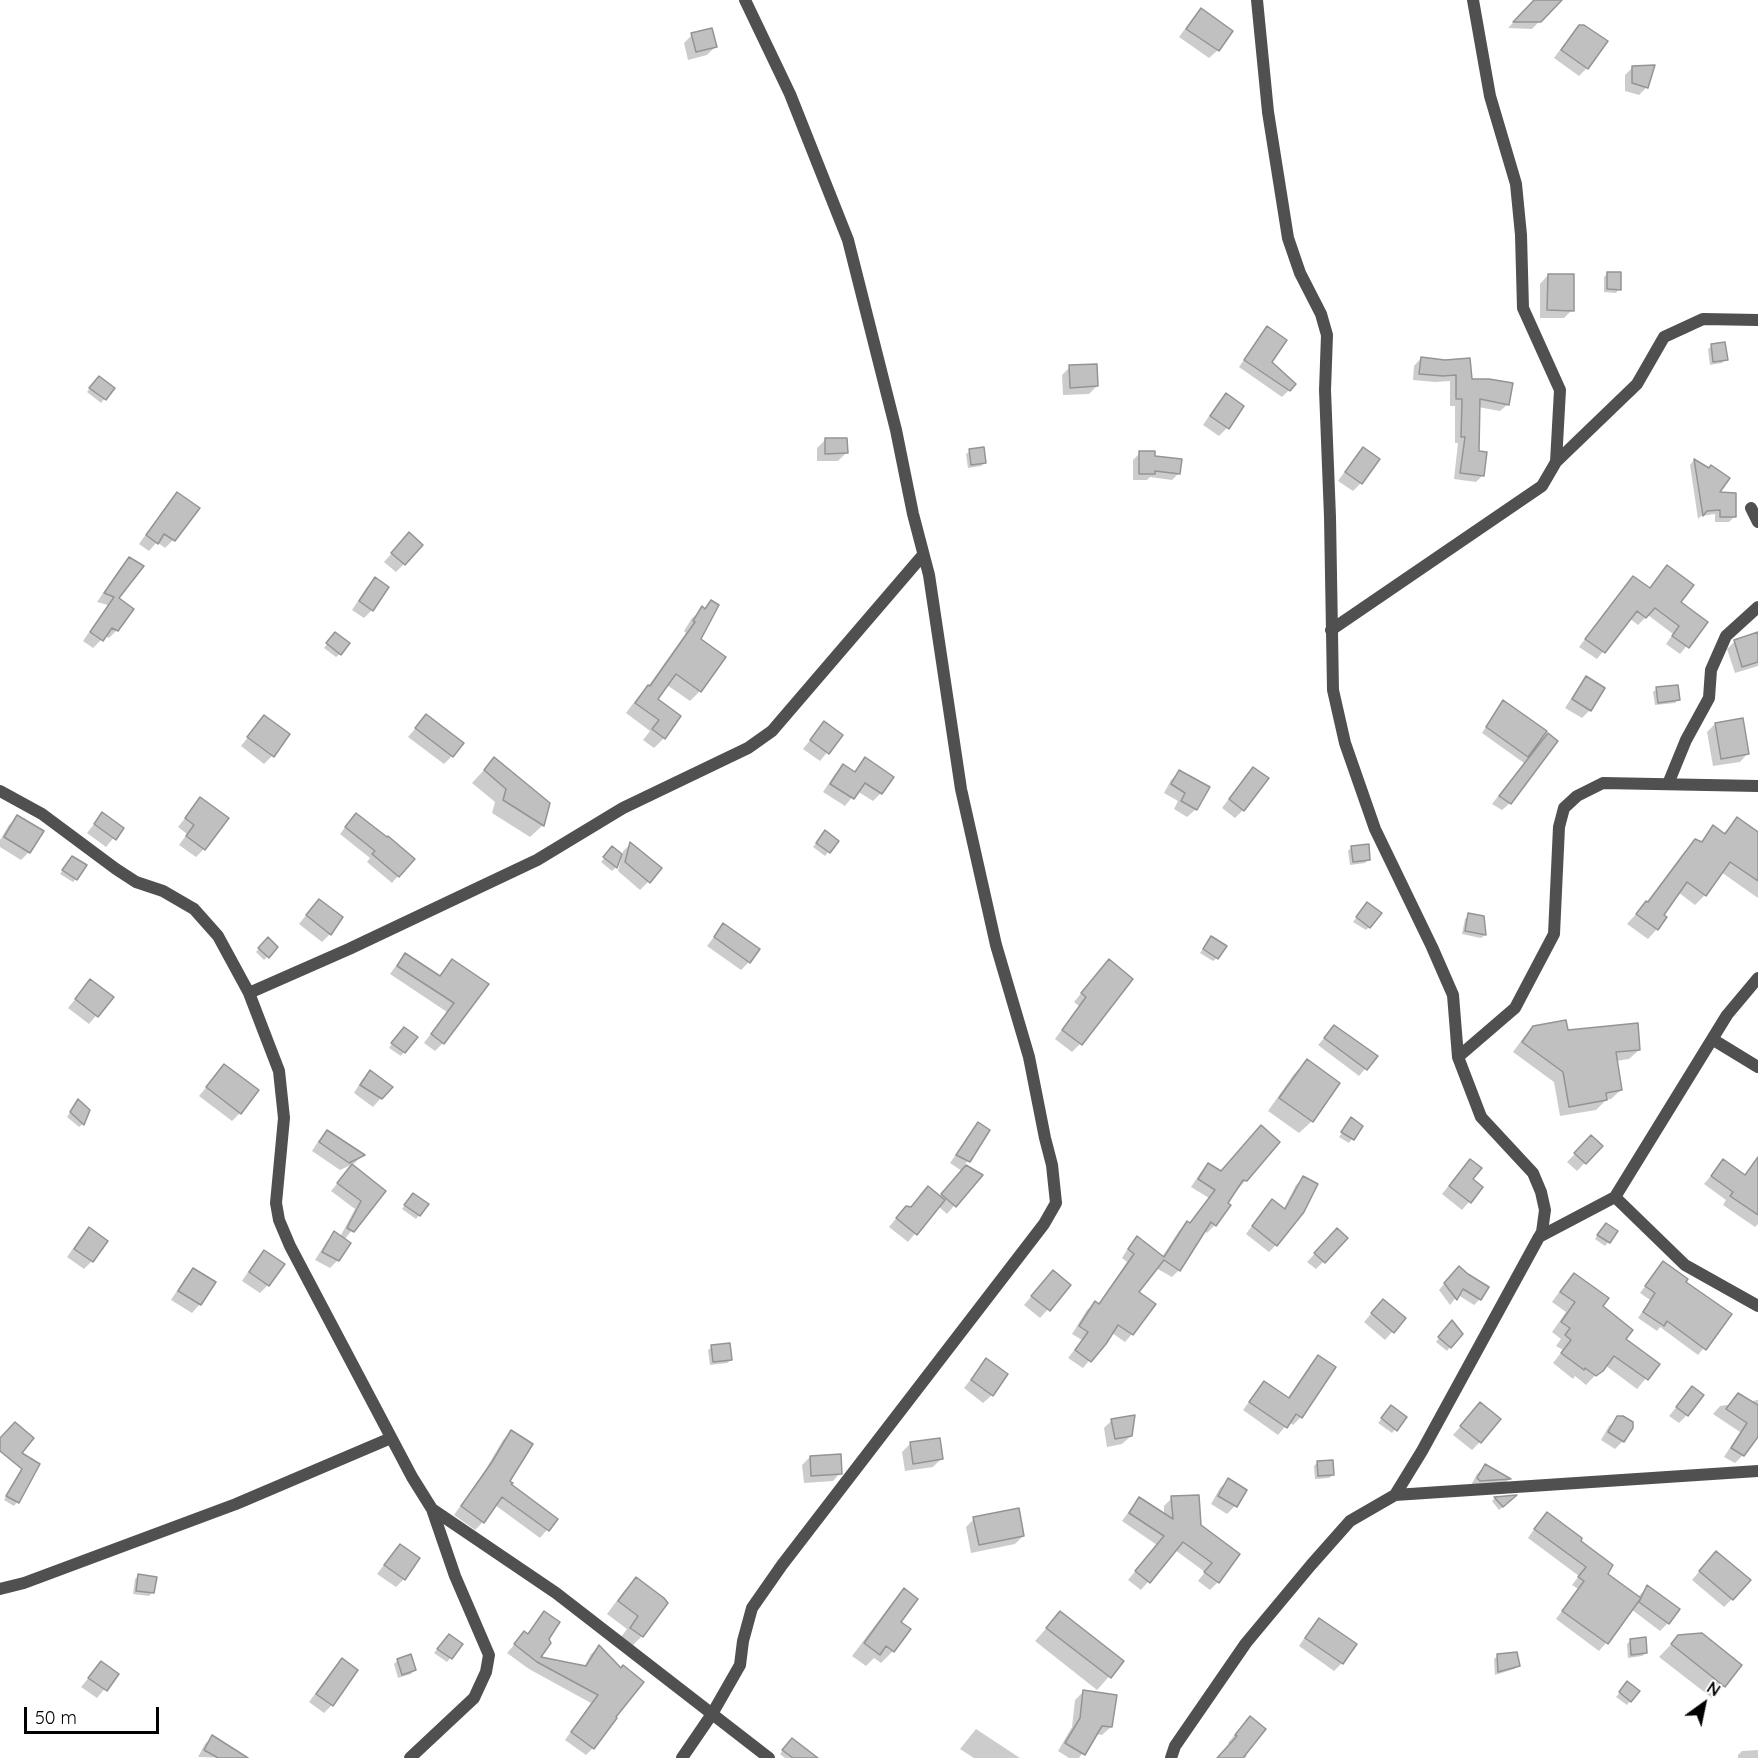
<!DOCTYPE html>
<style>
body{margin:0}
#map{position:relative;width:1758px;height:1758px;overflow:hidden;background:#fff;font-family:Quicksand,sans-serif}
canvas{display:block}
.north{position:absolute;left:1674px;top:1674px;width:60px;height:60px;-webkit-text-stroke:4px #fff;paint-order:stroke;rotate:33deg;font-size:16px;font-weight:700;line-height:24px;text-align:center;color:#000}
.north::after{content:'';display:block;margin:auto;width:21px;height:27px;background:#000;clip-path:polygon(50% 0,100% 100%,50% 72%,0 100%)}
.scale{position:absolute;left:24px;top:1707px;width:135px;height:27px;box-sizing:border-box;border:3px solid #000;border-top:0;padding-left:8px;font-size:18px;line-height:21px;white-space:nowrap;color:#000;-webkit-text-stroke:4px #fff;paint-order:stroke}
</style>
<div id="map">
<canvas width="1758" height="1758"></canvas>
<div class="north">N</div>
<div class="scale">50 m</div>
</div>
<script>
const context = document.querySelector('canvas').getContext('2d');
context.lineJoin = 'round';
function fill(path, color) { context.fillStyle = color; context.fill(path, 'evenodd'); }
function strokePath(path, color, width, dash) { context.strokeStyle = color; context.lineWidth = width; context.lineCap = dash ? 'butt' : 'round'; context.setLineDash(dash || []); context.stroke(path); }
const shadow = new Path2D(`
 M1535,0H1560L1532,29L1508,28Z
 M1201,10L1231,31L1218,50L1209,58L1179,37L1193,18Z
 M1579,26L1606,42L1587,68L1579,76L1554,58L1571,35Z
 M692,35L715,47L707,55L688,60L684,43Z
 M1633,67L1647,87L1639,95L1625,91V75Z
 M1608,273L1619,289L1616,293L1604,292V277Z
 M1548,275L1572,310L1564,318H1540V284Z
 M1267,328L1270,363L1289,390L1282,397L1239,367L1261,335Z
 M1712,346L1726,359L1722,363L1710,365L1708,349Z
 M1421,358L1471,380L1508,404L1500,411L1478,407V453L1483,475L1476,482L1454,479L1458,443H1455V406H1450V381L1435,382L1413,380L1414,366Z
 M1070,367L1097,386L1089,394L1063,395L1062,375Z
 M96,381L113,388L101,403L87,392Z
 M1226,395L1227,428L1219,436L1203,425L1218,403Z
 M825,440L846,453L838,461H817V448Z
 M1363,449L1378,460L1361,483L1353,491L1338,481L1355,457Z
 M970,451L985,463L981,466L968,468L966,454Z
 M1140,453L1153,458L1179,473L1172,480L1150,477L1147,480H1133V460Z
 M1694,460L1708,469L1717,494L1734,517L1729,522H1715V514L1701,516L1698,519L1690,465Z
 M177,494L198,508L173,540L165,548L157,542L149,551L139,544L169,502Z
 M401,543L404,564L396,572L384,562Z
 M129,559L116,599L117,630L109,638L105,636L93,648L83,641L108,605L97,602L121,567Z
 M1667,567L1679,603L1706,622L1680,654L1666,644L1673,634L1648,615L1638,625L1629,618L1597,659L1579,647L1626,585L1649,589Z
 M375,579L372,610L364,618L352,610L367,587Z
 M712,602L699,640L700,691L690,701L667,685L656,699L664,738L654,748L643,740L650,731L626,713L638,697L647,688L686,633L684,631L692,618Z
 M1758,634V666L1735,673L1727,649L1736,640Z
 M332,637L340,654L336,657L324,648Z
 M1587,678L1590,710L1582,718L1565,708L1579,686Z
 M1657,689L1678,699L1675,703L1655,705L1653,692Z
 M1498,708L1536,747L1548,735L1510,803L1502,810L1492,804L1524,763L1482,733Z
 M426,716L452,756L444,764L408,737Z
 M264,717L272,756L264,764L241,746Z
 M824,723L841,735L820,761L803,749Z
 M1715,724L1748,753L1740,762L1713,766L1707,732Z
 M494,759L548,803L543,825L530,837L492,813L495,802L472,783Z
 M865,759L881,793L873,801L857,791L845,806L823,792L835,774L843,766L853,773Z
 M1253,769L1243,810L1235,818L1222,808L1245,777Z
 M1179,772L1196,809L1187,817L1174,809L1178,801L1164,793L1171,780Z
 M200,799L226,819L204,849L196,857L179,845L187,834L178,827Z
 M102,814L122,828L106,847L87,833Z
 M17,817L29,852L21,860L0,847V840L9,825Z
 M1737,819L1758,857V898L1721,872L1705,895L1695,905L1678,892L1662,915L1657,929L1648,939L1627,924L1646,903L1685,851L1695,841L1700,843L1714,827L1723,834Z
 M349,822L398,876L392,883L367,862L370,858L340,834Z
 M822,836L837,841L825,856L813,847Z
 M631,844L648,882L640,890L618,871L621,859L619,858L615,868L612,871L601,862L613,848L622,856L623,851Z
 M1352,847L1369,859L1365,863L1350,865L1348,851Z
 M68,861L76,879L73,882L60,874Z
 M1364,908L1369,927L1366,930L1353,922Z
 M311,909L330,934L322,942L299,924Z
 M1469,915L1485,935L1481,938L1462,934L1465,919Z
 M723,925L749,962L741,970L707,946Z
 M268,939L276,947L264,960L256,952Z
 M1208,941L1217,958L1213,961L1200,953Z
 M406,955L439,977L452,961L487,984L443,1043L435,1051L424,1043L447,1012L390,974L398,963Z
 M1101,969L1080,1044L1072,1052L1055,1039L1079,1006L1074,1002Z
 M90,981L112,997L89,1024L68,1008Z
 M1334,1027L1376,1056L1359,1076L1318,1045Z
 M1534,1027L1566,1031L1639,1050L1629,1059L1616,1061L1621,1090L1611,1099L1606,1100L1596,1110L1560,1116L1554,1082L1513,1052L1524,1037Z
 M400,1032L415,1037L401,1056L389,1048Z
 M1307,1061L1312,1121L1299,1133L1268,1111L1294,1074Z
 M224,1066L240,1113L232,1121L199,1096Z
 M370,1072L381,1098L373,1107L354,1093L362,1080Z
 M75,1105L89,1111L83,1124L79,1127L67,1117Z
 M1350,1121L1361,1126L1349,1143L1339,1137Z
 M979,1124L988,1130L964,1166L980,1175L947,1214L938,1206L908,1242L889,1227L898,1216L910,1208L928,1188L939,1197L962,1171L950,1163L971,1132Z
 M327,1132L362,1155L355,1163L340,1170L312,1151L319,1140Z
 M1591,1137L1601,1146L1577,1171L1567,1162Z
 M1758,1157V1224L1755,1227L1723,1205L1726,1200L1704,1184L1723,1161L1744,1176Z
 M1208,1165L1221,1172L1246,1180L1226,1203L1229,1206L1215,1225L1207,1233L1204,1230L1179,1270L1172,1277L1156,1268L1137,1293L1132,1334L1125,1342L1112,1333L1083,1368L1068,1358L1082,1340L1072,1334L1087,1310L1095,1303L1098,1305L1127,1262L1122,1258L1130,1245L1137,1238L1162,1257L1179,1231L1187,1223L1189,1224L1209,1198L1191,1187L1201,1172Z
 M1462,1169L1471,1179L1481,1188L1462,1210L1442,1194Z
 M345,1174L384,1191L344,1240L338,1260L330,1268L315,1260L327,1241L335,1233L340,1237L355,1209L331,1191Z
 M1303,1178L1276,1245L1269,1252L1246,1234L1265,1208L1283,1210L1296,1185Z
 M410,1198L427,1205L416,1219L402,1209Z
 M1602,1228L1616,1232L1605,1246L1595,1239Z
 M89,1229L92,1261L84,1269L67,1257L81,1237Z
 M1329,1238L1324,1261L1316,1269L1307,1262Z
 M264,1252L268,1285L260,1293L242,1281L256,1260Z
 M193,1270L214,1283L200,1304L192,1313L171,1300L185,1278Z
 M1657,1270L1684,1282L1730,1315L1698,1355L1660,1327L1657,1331L1638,1318L1650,1300L1640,1293Z
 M1452,1274L1480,1299L1474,1305L1458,1295L1450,1305L1439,1290Z
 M1574,1275L1601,1307L1624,1339L1658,1364L1637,1389L1605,1365L1586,1385L1575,1376L1573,1379L1553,1363L1563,1350L1556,1346L1561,1339L1552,1332L1566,1312L1552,1302L1564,1285Z
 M1045,1280L1069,1286L1040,1318L1024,1305Z
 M1375,1309L1393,1331L1385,1340L1364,1322Z
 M1449,1325L1450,1347L1447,1351L1436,1342Z
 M712,1347L731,1360L727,1363L710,1365L708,1350Z
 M1319,1357L1301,1417L1293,1425L1289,1422L1278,1435L1243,1410L1257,1391L1264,1383L1287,1399L1311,1364Z
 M986,1360L992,1395L983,1403L964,1388Z
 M1692,1388L1687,1415L1679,1423L1669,1416Z
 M1758,1400V1434L1743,1455L1735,1463L1724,1457L1740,1432L1713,1414L1720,1406Z
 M1480,1404V1442L1472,1450L1453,1435Z
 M1388,1411L1405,1418L1392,1433L1378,1423Z
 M1618,1418L1623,1441L1615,1449L1601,1440L1609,1426Z
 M1112,1420L1131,1436L1122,1444L1107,1447L1104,1428Z
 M511,1432L508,1481L509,1485L556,1519L540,1538L495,1505L483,1522L475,1530L454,1515L484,1472L503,1440Z
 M938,1440L941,1459L933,1467L905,1471L902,1452L910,1444Z
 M810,1457L841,1472L833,1481L804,1483L802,1465Z
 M25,1462L38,1465L17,1502L14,1506L4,1500Z
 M1318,1462L1333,1475L1329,1478L1315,1479L1314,1466Z
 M1485,1466L1509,1479L1502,1487H1470L1477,1474Z
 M1228,1480L1245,1491L1235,1506L1227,1514L1211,1504L1220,1488Z
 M1513,1497L1499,1510L1492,1501L1495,1498Z
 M1172,1498L1199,1526L1238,1554L1218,1582L1210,1590L1198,1581L1205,1572L1175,1550L1141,1590L1128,1580L1157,1545L1122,1521L1132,1507L1140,1499L1164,1516V1506Z
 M974,1519L1023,1536L1015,1544L971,1553L966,1527Z
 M1539,1522L1579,1542L1606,1574L1638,1597L1647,1587L1668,1623L1660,1631L1631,1609L1606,1643L1599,1651L1556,1619L1578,1589L1572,1585L1579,1576L1528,1538Z
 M400,1546L404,1579L396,1587L377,1574L392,1554Z
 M1708,1561L1732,1599L1724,1607L1692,1580Z
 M138,1576L153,1592L149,1596L133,1594L135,1579Z
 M636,1579L666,1603L642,1636L629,1649L618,1641L627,1629L607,1614L624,1591Z
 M904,1590L893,1651L881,1663L874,1658L866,1666L852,1656L892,1603Z
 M544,1613L538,1658L584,1667L591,1654L599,1647L621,1670L593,1748L586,1755L565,1740L591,1703L529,1669L507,1653L524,1633L527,1635Z
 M1060,1613L1122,1662L1097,1690L1035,1641Z
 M1319,1620L1342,1663L1334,1671L1299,1646L1311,1628Z
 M1678,1637L1724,1686L1712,1698L1659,1657Z
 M445,1640L461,1644L447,1662L434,1653Z
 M1631,1640L1646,1653L1642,1656L1628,1658L1627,1644Z
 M1498,1656L1518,1666L1514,1669L1495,1675L1494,1659Z
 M342,1660L332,1705L324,1713L309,1702L334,1668Z
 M398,1660L414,1670L411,1674L398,1678L394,1664Z
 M101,1663L117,1674L97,1698L81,1687Z
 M1624,1687L1638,1691L1627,1705L1616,1697Z
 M1083,1692L1111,1727L1102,1735L1096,1734L1079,1758H1069L1058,1751L1072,1727L1075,1700Z
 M1242,1726L1244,1754L1247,1756L1245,1758H1218L1230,1745L1228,1743Z
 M976,1729L1020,1758H974L960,1749Z
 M212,1737L234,1758L198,1757L205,1744Z
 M788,1743L800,1758H785L780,1754Z
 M1758,1750V1758H1738V1755L1742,1751Z`);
const building = new Path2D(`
 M1534,0H1562L1541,22H1513Z
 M1201,8L1233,31L1219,51L1186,29Z
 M1579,25H1584L1608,41L1588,69L1561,50Z
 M712,28L717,47L696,52L691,33Z
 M1655,65L1648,88L1632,83V66Z
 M1607,272H1621V290L1607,289Z
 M1548,274H1574V311L1547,310Z
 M1267,326L1287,340L1272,362L1296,384L1290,391L1244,360Z
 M1725,342L1728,360L1713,362L1711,344Z
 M1421,357L1445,360L1470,358L1472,379H1489L1513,383L1509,405L1480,399L1479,451L1487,452L1484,476L1460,473L1465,437H1461L1462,399H1456V375L1443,376L1419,374Z
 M1097,364L1098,386L1070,388L1069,365Z
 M99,376L115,388L106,400L89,388Z
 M1226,393L1244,406L1229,429L1210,416Z
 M825,438H847L848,453L825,454Z
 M984,447L986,463L971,465L969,449Z
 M1363,447L1380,459L1362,484L1345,472Z
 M1139,451H1155V456L1182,459L1180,474L1155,471V474H1139Z
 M1694,459L1709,468L1711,465L1730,478L1720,492L1736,493V517H1720V510L1707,511L1703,516Z
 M177,492L200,508L175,541L164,534L158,544L146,535Z
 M409,532L423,545L405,565L391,553Z
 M129,557L144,566L119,598L134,609L118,631L112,628L103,641L90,632L114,597L104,593Z
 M1667,565L1694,585L1681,602L1708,622L1689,648L1672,636L1679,626L1655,608L1646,618L1637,611L1605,653L1585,639L1633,576L1650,588Z
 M375,577L389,587L373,611L359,601Z
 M711,600L719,605L701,639L726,657L701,692L676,674L658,699L681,716L665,739L652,729L659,720L635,703L648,685L650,686L695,622L693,621L702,606L705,609Z
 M335,632L350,643L341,655L326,643Z
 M1758,632V662L1742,667L1734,640Z
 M1586,676L1605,688L1591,711L1572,699Z
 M1678,685L1680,700L1658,703L1656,687Z
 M1503,700L1547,731L1528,757L1486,727Z
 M426,714L464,743L453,757L415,728Z
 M264,715L290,734L274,757L247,737Z
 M1743,718L1749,754L1721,759L1715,723Z
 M824,721L843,735L829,754L810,740Z
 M1548,733L1558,741L1511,804L1499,796Z
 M494,757L550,803L544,826L503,800L506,789L484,770Z
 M865,757L894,777L882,794L865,783L854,799L830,784L843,764L855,772Z
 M1253,767L1269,778L1244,811L1229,799Z
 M1179,770L1210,787L1197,810L1181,801L1185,793L1171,784Z
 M200,797L229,818L205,850L186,836L194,825L185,818Z
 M102,812L124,828L116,840L94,824Z
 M356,813L387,837L388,836L415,859L399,877L372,854L375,851L345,827Z
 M17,815L44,831L30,853L4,837Z
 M1737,817L1758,832V881L1730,862L1706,896L1687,882L1664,915L1667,917L1658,930L1636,914L1646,901L1648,902L1695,839L1702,842L1713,825L1725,834Z
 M825,830L839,841L830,853L816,843Z
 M630,842L662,868L650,883L625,862Z
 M1369,844L1370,860L1353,862L1351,846Z
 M612,846L622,854L617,868L603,857Z
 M72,856L87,865L77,880L62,870Z
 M319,899L343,917L331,935L306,915Z
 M1367,902L1382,913L1370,928L1356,917Z
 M1468,913L1484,916L1486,935L1465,931Z
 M723,923L760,949L750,963L714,937Z
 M1211,936L1227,946L1218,959L1203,949Z
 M268,937L278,947L269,958L258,948Z
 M405,953L440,976L452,959L489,984L444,1044L431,1034L454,1003L397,966Z
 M1109,959L1133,979L1082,1045L1062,1030L1086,997L1081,993Z
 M90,979L114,997L98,1017L75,999Z
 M1566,1020L1568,1030L1638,1023L1640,1050L1616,1052L1622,1090L1606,1093L1607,1100L1569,1107L1563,1072L1522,1042L1533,1026Z
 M1334,1025L1378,1056L1367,1070L1324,1038Z
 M404,1027L418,1037L405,1053L391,1043Z
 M1307,1059L1340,1083L1313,1122L1279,1098Z
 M224,1064L259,1090L241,1114L206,1087Z
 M370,1070L393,1087L382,1099L360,1085Z
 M78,1099L90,1110L84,1125L70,1112Z
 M1351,1117L1363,1126L1354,1140L1341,1132Z
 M978,1122L990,1130L970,1162L956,1155Z
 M1261,1125L1280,1142L1247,1181L1243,1180L1228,1203L1231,1205L1216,1226L1211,1222L1180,1271L1164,1260L1139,1292L1156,1304L1133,1335L1118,1325L1106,1344L1091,1362L1075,1350L1088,1332L1079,1326L1095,1301L1099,1304L1134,1254L1128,1249L1137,1236L1164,1257L1187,1221L1190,1223L1215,1190L1198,1179L1208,1163L1221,1171Z
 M327,1130L365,1155L349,1163L319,1142Z
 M1591,1135L1603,1146L1586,1164L1574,1153Z
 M1758,1157V1215L1730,1196L1733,1192L1711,1176L1723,1159L1745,1175Z
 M1470,1159L1482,1168L1473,1179L1483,1187L1471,1203L1449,1186Z
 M352,1164L386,1191L354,1232L347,1228L361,1201L337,1183Z
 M966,1165L983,1175L956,1207L941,1194Z
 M1303,1176L1318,1184L1304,1212L1277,1246L1252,1226L1272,1199L1285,1209Z
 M928,1186L945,1200L917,1235L896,1218L906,1206L911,1207Z
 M413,1193L429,1204L420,1216L404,1205Z
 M1606,1223L1618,1231L1610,1243L1597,1235Z
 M89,1227L108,1241L93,1262L74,1249Z
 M1337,1228L1348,1238L1325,1263L1314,1253Z
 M334,1231L351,1243L339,1261L322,1252Z
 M264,1250L285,1264L269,1286L249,1272Z
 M1663,1261L1688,1279L1686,1282L1732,1314L1706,1350L1667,1321L1664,1326L1643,1312L1655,1293L1645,1286Z
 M1459,1266L1468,1274L1489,1287L1481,1300L1463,1289L1457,1300L1444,1283Z
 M193,1268L216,1282L201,1305L178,1291Z
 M1053,1270L1071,1285L1050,1311L1031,1296Z
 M1574,1273L1609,1298L1603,1306L1633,1330L1626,1339L1660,1364L1648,1380L1614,1356L1603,1371L1596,1376L1585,1368L1584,1370L1561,1353L1571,1340L1565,1335L1570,1328L1561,1322L1575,1302L1560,1292Z
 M1383,1299L1406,1318L1394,1333L1371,1313Z
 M1452,1320L1463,1334L1451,1348L1438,1337Z
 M730,1343L732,1360L713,1362L711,1345Z
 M1318,1355L1336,1367L1302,1418L1296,1414L1287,1428L1249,1402L1264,1381L1289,1398Z
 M986,1358L1008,1374L993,1396L971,1380Z
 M1692,1386L1704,1395L1688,1416L1676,1407Z
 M1738,1393L1758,1405V1437L1744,1456L1731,1448L1747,1423L1726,1409Z
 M1480,1402L1501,1419L1481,1443L1460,1426Z
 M1391,1405L1407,1417L1397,1431L1381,1418Z
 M1135,1415L1132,1436L1115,1439L1111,1419Z
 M1617,1416H1623L1633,1422V1428L1624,1442L1608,1432Z
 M15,1422L34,1438L22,1453L40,1464L19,1503L6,1496L22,1469L0,1451V1438Z
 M511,1430L533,1444L510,1481L513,1483L511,1484L558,1519L549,1531L502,1497L484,1523L461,1506L492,1462Z
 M940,1438L943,1459L913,1464L910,1442Z
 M841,1454L842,1474L811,1476L810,1456Z
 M1333,1460L1334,1475L1318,1476L1317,1461Z
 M1485,1464L1511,1479L1480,1481L1477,1478Z
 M1228,1478L1247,1490L1237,1507L1218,1496Z
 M1199,1495L1201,1525L1240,1554L1219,1583L1204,1572L1212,1563L1183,1542L1150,1583L1135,1571L1164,1536L1129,1513L1139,1497L1173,1519L1171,1496Z
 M1517,1495L1503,1507L1494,1497Z
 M1019,1508L1024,1536L979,1545L973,1517Z
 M1547,1512L1582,1538L1581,1541L1613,1565L1608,1574L1641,1598L1608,1644L1562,1611L1584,1581L1578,1577L1586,1567L1534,1529Z
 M400,1544L420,1558L405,1580L384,1565Z
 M1716,1551L1751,1580L1733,1600L1699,1571Z
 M138,1574L157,1577L154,1593L136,1591Z
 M636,1577L664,1598L668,1603L643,1637L630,1628L638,1616L618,1601Z
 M1647,1585L1680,1609L1669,1624L1639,1602Z
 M904,1588L918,1599L901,1622L911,1629L894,1652L886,1646L880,1655L864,1643Z
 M544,1611L560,1622L549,1639L551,1643L541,1657L586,1666L599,1645L621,1668L623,1665L644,1682L616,1717L617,1718L594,1749L571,1732L598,1695L537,1662L514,1644L524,1631L528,1634Z
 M1060,1611L1124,1661L1111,1678L1046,1628Z
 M1319,1618L1357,1644L1343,1664L1305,1638Z
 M1702,1633L1742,1665L1725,1687L1671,1644L1678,1635Z
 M449,1634L463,1644L452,1659L437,1649Z
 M1646,1637L1647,1653L1631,1655L1630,1639Z
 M1517,1652L1520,1666L1498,1672L1497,1654Z
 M411,1654L416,1670L402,1675L397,1659Z
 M342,1658L358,1670L333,1706L316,1694Z
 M101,1661L119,1674L107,1691L88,1678Z
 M1627,1681L1640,1691L1631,1702L1619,1692Z
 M1083,1690L1117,1695L1112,1727L1102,1726L1085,1755L1065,1743L1080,1718Z
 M1250,1716L1266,1729L1243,1758H1217L1237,1736L1235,1735Z
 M212,1735L248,1758H218L204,1750Z
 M792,1738L818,1758H793L782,1750Z`);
const minor = new Path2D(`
 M1556,462L1637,384L1664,337L1703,319L1758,320
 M1751,508L1758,522
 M1331,630L1542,486L1556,462L1560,390L1523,308L1521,235L1516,184L1490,96L1473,0
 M1668,784L1686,740L1709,698L1711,670L1726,636L1758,607
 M0,791L42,814L116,869L136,882L163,891L194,909L218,936L249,993L279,1071L284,1118L276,1203L279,1220L290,1246L412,1477L432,1509L556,1593L769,1758
 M249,993L349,949L537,860L623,808L748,748L772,731L923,555
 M1712,1039L1758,1067
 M1458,1057L1515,1008L1554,934L1559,827L1564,808L1577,796L1603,783L1758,786
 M1615,1197L1685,1265L1758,1306
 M1539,1237L1615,1197L1727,1015L1758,978
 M1395,1495L1758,1471
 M0,1589L24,1583L236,1504L391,1438
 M410,1758L474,1698L486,1672L489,1655L455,1576L432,1509
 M682,1758L712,1714L740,1665L743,1641L752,1608L782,1565L1044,1224L1056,1203L1052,1165L1045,1138L1029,1057L996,945L961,789L929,575L913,514L896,430L848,240L790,94L745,0
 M1171,1758L1175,1746L1246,1643L1311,1565L1350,1521L1395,1495L1422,1451L1539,1237L1542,1232L1545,1210L1541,1192L1533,1173L1481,1117L1458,1057L1453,995L1432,947L1375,829L1345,743L1333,690L1330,517L1325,390L1327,335L1321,314L1300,273L1288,238L1268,112L1257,0`);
fill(shadow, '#0003');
fill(building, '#c0c0c0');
strokePath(building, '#949494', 1.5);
strokePath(minor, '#505050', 12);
</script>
